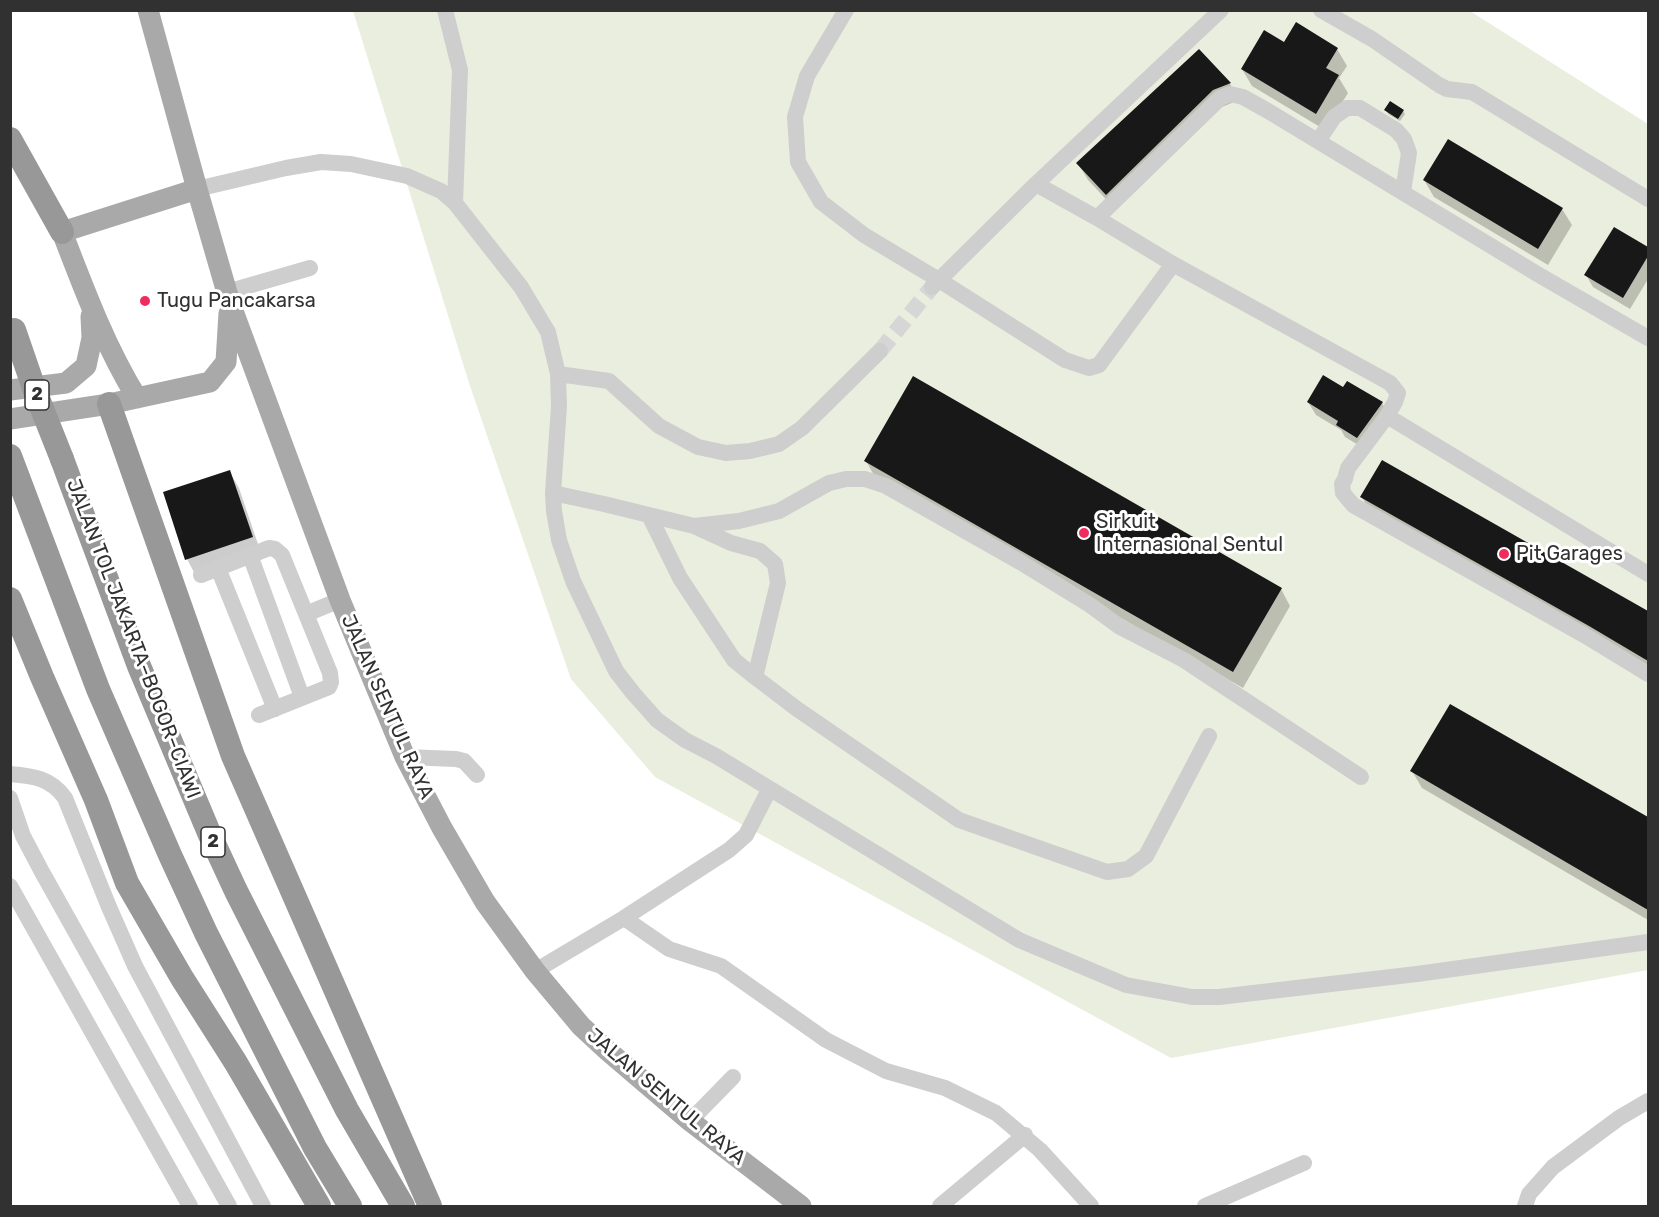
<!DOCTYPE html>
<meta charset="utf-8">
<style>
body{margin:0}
#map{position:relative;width:1659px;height:1217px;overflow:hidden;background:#fff;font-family:Rubik,sans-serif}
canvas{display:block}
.frame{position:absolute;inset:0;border:12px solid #313131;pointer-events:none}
</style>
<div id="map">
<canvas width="1659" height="1217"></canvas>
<div class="frame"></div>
</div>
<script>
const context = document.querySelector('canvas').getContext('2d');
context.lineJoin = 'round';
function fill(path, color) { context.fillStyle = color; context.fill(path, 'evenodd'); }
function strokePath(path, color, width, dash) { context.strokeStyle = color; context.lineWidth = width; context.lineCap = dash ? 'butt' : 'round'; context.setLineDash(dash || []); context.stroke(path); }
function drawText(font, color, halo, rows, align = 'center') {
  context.font = font + ' Rubik,sans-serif'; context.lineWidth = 6; context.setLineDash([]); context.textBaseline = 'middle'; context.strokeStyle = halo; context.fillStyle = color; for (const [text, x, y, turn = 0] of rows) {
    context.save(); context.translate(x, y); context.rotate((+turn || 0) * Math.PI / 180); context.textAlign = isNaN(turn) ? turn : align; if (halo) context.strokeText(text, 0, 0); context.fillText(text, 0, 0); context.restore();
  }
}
const green = new Path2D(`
 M353,11H1470L1648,124V970L1171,1058L655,777L571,679L470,386Z`);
const shadow = new Path2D(`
 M1337,49L1347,66L1339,78L1348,93L1325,130L1252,86L1242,69Z
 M1199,51L1230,84L1239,100L1222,107L1116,210L1088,180L1078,163Z
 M1386,110L1403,111L1405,114L1400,121L1388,114Z
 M1424,180L1562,209L1572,225L1548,265L1434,197Z
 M1614,229L1648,249V279L1630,309L1593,287L1586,275Z
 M1308,402L1382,403L1389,415L1365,449L1345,437L1341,430L1316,415Z
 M866,461L1281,589L1290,606L1243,688L875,477Z
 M1382,462L1648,613V672L1371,514L1362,497Z
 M229,471L239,488L261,553L196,576L187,559Z
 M1450,706L1648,819V920L1422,788L1412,771Z`);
const building = new Path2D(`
 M1296,22L1338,48L1326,68L1339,75L1316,114L1241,69L1264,30L1284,42Z
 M1199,49L1231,83L1213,90L1106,195L1076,163Z
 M1390,101L1404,110L1398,119L1384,110Z
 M1448,139L1563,208L1538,249L1423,180Z
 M1614,227L1648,247V256L1623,298L1584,275Z
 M1323,375L1343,387L1347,381L1383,402L1357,438L1336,425L1338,421L1307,402Z
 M913,376L1282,588L1233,672L864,461Z
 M1382,460L1648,611V661L1589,626L1360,497Z
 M230,470L253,537L185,560L163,492Z
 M1450,704L1648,817V910L1410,771Z`);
const minorTunnel = new Path2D(`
 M880,351L932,287`);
const minor = new Path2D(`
 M445,10L460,70L455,203
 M846,10L807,76L795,117L798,162L821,202L864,235L939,280L1065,360L1089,368L1099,365L1173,264
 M1321,10L1372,39L1439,85L1447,89L1472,92L1648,199
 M1318,141L1334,117L1347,108H1360L1396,130L1404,139L1409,153L1403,192
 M1036,184L1097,218L1173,264L1390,383L1398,393L1395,402L1387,416L1348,468L1345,479L1342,484L1343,493L1353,505L1584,635L1648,674
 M197,189L286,168L321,162L351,164L407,176L441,191L455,203L521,287L548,332L558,374L559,406L553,493L554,511L559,540L573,581L616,671L633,693L657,720L685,740L716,756L1019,940L1126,985L1192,997H1219L1417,974L1648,942
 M1097,218L1220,98L1230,94L1243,97L1268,111L1539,275L1648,338
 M932,287L1036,184L1221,10
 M227,292L310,268
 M558,374L609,381L659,426L698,447L726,453L750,451L779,444L802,428L880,351
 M1387,416L1648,574
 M553,493L604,504L694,526L739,521L779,511L829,483L846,479H865L886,486L1020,562L1090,605L1120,627L1184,660L1361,777
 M649,515L680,578L734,660L755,677L797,709L959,820L1107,872L1128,869L1146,856L1209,736
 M694,526L731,543L760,551L775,564L778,583L755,677
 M250,555L302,697
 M218,568L275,709
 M201,575L269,548L275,549L282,555L306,614
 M259,715L329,687L331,682L330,673L306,614L340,600
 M405,757L456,759L464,761L477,775
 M10,774C33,776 51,778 65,798L109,907L135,966L263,1206
 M10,798L23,836L42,872L229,1206
 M10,886L190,1206
 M624,918L669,949L721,966L826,1040L886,1071L945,1088L996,1113L1040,1150L1091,1206
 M535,971L624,918L729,850L746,835L769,790
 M690,1121L733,1077
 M940,1206L1025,1135
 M1205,1206L1304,1163
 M1525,1206L1529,1194L1553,1167L1619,1118L1648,1101`);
const major = new Path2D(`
 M148,10L197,189L230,303L340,600L405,757L442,828L485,902L535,971L581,1026L608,1051L690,1121L801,1206
 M10,390L66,383L86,366L92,338L91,316
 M137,398C105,346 84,289 62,232L197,189
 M10,419L109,404L210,382L226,362L229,313`);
const highway = new Path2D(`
 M10,139L62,232
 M109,404L233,756L430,1206
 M10,456L98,689L170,855L206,933L315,1148L350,1206
 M62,459L139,666L210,835L236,891L347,1110L403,1206
 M10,599L42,677L96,800L127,883L182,978L236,1063L319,1206`);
const highwayBridge = new Path2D(`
 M14,330L35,391L62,459`);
const markers = [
 [145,301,6,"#f02b5d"],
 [1084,533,6,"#f02b5d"],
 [1504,554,6,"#f02b5d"]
];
const shields = [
 [37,395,24],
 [213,842,24]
];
const shieldNames = [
 ["2",37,395],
 ["2",213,842]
];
const poiNames = [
 ["Tugu Pancakarsa",157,301],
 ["Sirkuit",1096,522],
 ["Internasional Sentul",1096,545],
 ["Pit Garages",1516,554]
];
const streetNames = [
 ["JALAN TOL JAKARTA–BOGOR–CIAWI",133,639,69],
 ["JALAN SENTUL RAYA",387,707,66],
 ["JALAN SENTUL RAYA",666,1097,40]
];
fill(green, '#eaeede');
fill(shadow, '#0003');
fill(building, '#181818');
strokePath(minorTunnel, '#d6d6d6', 16, [16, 8]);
strokePath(minor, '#cecece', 16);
strokePath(major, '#a9a9a9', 21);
strokePath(highway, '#989898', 24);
strokePath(highwayBridge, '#989898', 24);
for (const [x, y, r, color] of markers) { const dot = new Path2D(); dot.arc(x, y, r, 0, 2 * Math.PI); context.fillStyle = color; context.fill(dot); strokePath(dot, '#fff', 2); }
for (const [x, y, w] of shields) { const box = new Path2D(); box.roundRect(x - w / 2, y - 15, w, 30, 4.5); context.fillStyle = '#fff'; context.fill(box); strokePath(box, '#313131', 1.5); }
drawText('bold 18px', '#313131', null, shieldNames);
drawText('20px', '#313131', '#fff', poiNames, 'left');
drawText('20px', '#313131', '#fff', streetNames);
</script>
